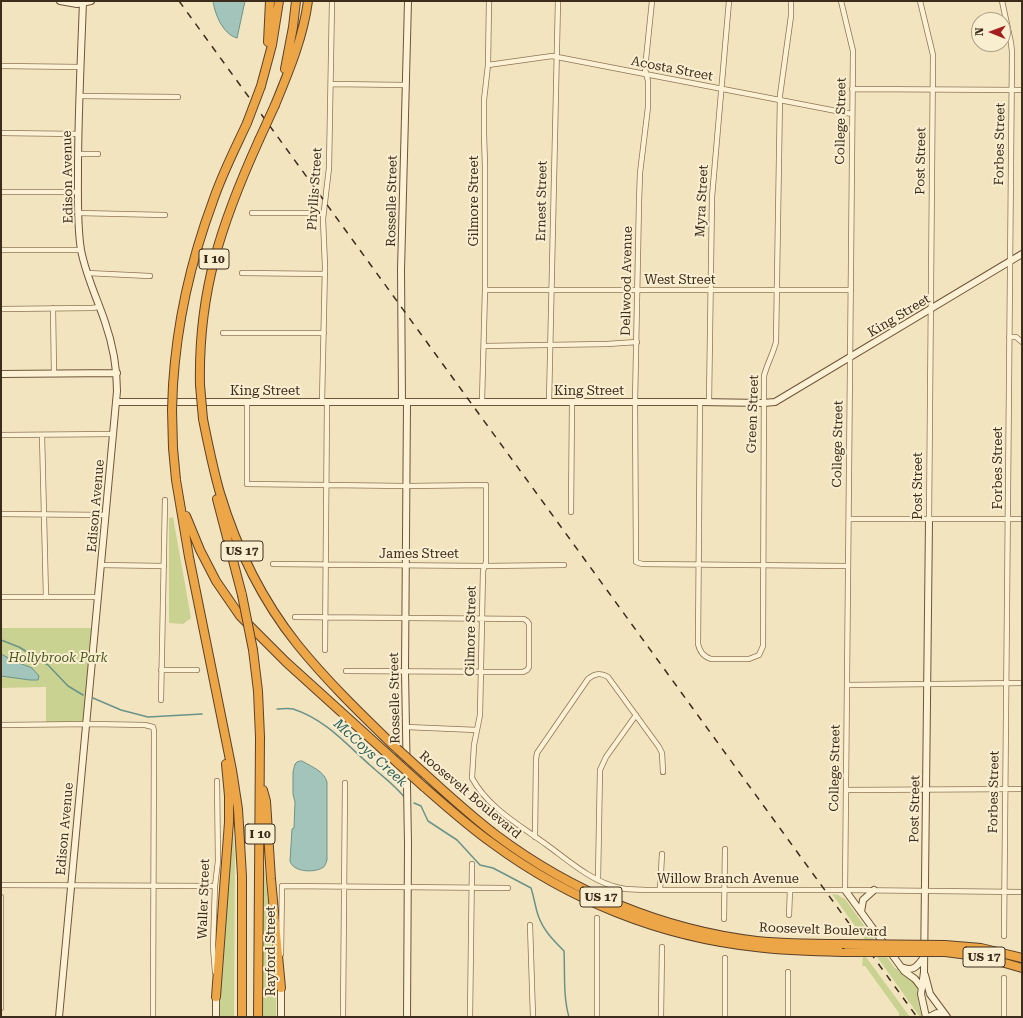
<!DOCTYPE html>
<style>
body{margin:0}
#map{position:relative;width:1023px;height:1018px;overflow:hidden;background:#f3e4c0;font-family:"Roboto Serif",serif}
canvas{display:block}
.frame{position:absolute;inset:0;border:2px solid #3c2c1c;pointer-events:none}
.north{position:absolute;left:971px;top:12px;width:40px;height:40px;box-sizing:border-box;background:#f9eed0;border:1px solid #ada088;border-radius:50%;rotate:271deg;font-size:11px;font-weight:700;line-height:16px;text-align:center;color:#3c2c1c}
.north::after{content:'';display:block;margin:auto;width:14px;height:18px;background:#a3201f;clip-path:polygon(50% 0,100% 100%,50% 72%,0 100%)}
</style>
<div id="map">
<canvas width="1023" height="1018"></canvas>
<div class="frame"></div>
<div class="north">N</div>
</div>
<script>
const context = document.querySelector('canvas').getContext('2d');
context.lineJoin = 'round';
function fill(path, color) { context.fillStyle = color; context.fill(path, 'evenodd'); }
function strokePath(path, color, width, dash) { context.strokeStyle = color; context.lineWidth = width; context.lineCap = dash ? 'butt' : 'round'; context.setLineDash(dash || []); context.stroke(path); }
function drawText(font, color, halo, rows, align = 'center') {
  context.font = font + ' "Roboto Serif",serif'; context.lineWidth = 4; context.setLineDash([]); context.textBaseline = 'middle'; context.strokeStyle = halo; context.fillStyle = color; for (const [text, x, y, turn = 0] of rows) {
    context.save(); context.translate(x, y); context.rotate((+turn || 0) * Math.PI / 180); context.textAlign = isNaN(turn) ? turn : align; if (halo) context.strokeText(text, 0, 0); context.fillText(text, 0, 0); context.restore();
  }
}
const green = new Path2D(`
 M173,517L191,618L183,624L169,623V518Z
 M1,628H92L83,723H46V687L1,688Z
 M231,807L235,855L234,1017H220V975Z
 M262,847L276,976V1017H261Z
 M832,894L839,895V896L845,899L894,967L903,975L913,982L917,986L918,1001L922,1017H920Z
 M863,957H866L910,1017H899V1013L865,966H862Z`);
const water = new Path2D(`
 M213,1H245L237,38C223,34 215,15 213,1Z
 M1,654L14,661L32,668L39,676L38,680H30L1,676Z
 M302,761C312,767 324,771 327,782V860C326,863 325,867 322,868C313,873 293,872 290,861L292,829L294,828L295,802L293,794V772L295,764L297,762Z`);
const stream = new Path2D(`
 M1,640L19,647L48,665L68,686L83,695
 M93,698L121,710L148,717L202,714
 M277,709C282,709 288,708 293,709C325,719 347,745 371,766C383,777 395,785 405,798
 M414,803L421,806L428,821L457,840L480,865L493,868L531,888C534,897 535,906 538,915C543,930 553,940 564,951C565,973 563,996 569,1017`);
const street = new Path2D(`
 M652,1L645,69L648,81V107L640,173L639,202L635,402L636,562L642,564L848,566
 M841,1L853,51L845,890
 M920,1L933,55L929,520
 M1002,1L1011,43L1012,52L1004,936
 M488,65L552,56L852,114
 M1,66L81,67
 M331,84L406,85
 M852,89L1022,90
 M79,96L178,97
 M1,133L78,134
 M78,154H98
 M1,192H78
 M79,213L165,215
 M252,213H323
 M1,250H81
 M87,273L150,276
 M242,273L325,274
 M485,290H851
 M53,308L54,374
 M1,309L92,308L99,307
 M223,333H324
 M1009,337H1016L1022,342
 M484,346L607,344L637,342
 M482,401L485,290V167L484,134V100L488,65L489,1
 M247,402V484L407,486L486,485V562L483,571L480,715L474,745L472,778C488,808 521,826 547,845C569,861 592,882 620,888C628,890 637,889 645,890H845L1022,892
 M322,402L325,266L323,219L329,168L332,1
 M549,402L558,1
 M700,402L698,644C700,652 703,656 711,659H749L759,655L763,646L764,376C767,364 773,354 776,342L780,95L791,16V1
 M709,402L712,197L729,1
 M1,435L114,434
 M42,435L46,597
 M571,512L572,402
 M1,514L106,515
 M849,519H1022
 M273,564L485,566L564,565
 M101,565L164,566
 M1,597H98
 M295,617L524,619L527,621L529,624V667L527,670L523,672L346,671
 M325,650L327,402
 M161,670H197
 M847,685L1022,683
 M161,700L165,500
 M1,725L92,724L145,725L153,727L154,731L153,1017
 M406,727L477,730
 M846,790L1022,789
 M535,837L536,759L537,753L588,679C594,674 600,672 608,677L659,747L662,753L663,772
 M598,879L600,770L606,757L636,715
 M1,885L215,886
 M660,890L662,854
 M1,897V1008
 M789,915L790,890
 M724,919L725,849
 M530,925L533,1017
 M281,954L282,886L508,888
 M215,972L213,946L215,886L218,861L217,781
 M343,1017L345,783
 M470,1017L472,864
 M597,1017V918
 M661,1017L662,947
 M725,1017V958
 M788,1017V972
 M1004,1017V978`);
const secondary = new Path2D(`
 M60,1L77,4L91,1
 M1,374L117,373
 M116,402H700L763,403L775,402L1022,254
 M402,402L401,270L408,1
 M845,890L904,971L915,979L922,988
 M861,912L863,900L874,890
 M901,967C913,972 917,967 924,957
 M925,975L930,994L947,1017
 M59,1017L117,391C117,367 113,345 105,322C97,298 86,276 81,250C77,225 78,197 78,171C78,115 81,58 83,1
 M216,1017V997
 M281,1017V988
 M407,1017L408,844L405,671L407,402
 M926,1017L921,994L924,972L929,520
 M929,1017L937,1013L946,1016`);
const highway = new Path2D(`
 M268,42L270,1
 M285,69L293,27L296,1
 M261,86L272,45L279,1
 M275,105C289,71 303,38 308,1
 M173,385C177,322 191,260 213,201C222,174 235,149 247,123
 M200,385C198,292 221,224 259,140
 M172,410L173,448L176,480L189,557L232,770L238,809L242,876V1017
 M203,419C208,444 213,469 220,493C236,546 262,600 297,644C326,680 359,712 393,745
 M217,499L242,595
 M186,516L200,550L216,581L240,616L286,662L392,758
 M253,650L258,691L260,737L258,1017
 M425,774C448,795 471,816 496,835C572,892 663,930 757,941C786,944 814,944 842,944
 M424,787C446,806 468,826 492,843C569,900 660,937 756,947C786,951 816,951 847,952
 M263,790L266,801L271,879L281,988
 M945,945L981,948L1022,958
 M945,952L984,957L1022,968
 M216,997L229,822V796L226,764`);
const rail = new Path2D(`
 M179,1L917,1017`);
const highwayBridge = new Path2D(`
 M247,123L261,86
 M259,140L275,105
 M200,385L203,419
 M172,410L173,385
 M242,595L253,650
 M393,745L425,774
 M392,758L424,787
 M842,944L945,945
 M847,952H945`);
const shields = [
 [214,259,30],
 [242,551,42],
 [260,834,30],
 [601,897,42],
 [984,957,42]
];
const shieldNames = [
 ["I 10",214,259],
 ["US 17",242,551],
 ["I 10",260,834],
 ["US 17",601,897],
 ["US 17",984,957]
];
const streetNames = [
 ["Acosta Street",672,69,11],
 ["College Street",841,121,-89],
 ["Forbes Street",1000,144,-89],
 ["Post Street",921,161,-89],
 ["Edison Avenue",68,177,-91],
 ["Phyllis Street",315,189,-86],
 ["Rosselle Street",392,201,-89],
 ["Gilmore Street",474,201,-90],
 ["Ernest Street",542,201,-89],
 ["Myra Street",702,201,-87],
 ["West Street",680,280],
 ["Dellwood Avenue",627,281,-89],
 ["King Street",899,316,-31],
 ["King Street",265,391],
 ["King Street",589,391],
 ["Green Street",753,414,-88],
 ["College Street",838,444,-89],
 ["Forbes Street",998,468,-90],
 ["Post Street",918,486,-90],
 ["Edison Avenue",96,506,-85],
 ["James Street",419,554],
 ["Gilmore Street",471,631,-89],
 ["Rosselle Street",395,698,-91],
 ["College Street",835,768,-89],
 ["Forbes Street",994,792,-89],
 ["Roosevelt Boulevard",470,795,40],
 ["Post Street",915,809,-89],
 ["Edison Avenue",65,829,-85],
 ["Willow Branch Avenue",728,879],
 ["Waller Street",204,899,-88],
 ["Roosevelt Boulevard",823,930,2],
 ["Rayford Street",271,951,-90]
];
const parkNames = [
 ["Hollybrook Park",58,658]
];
const waterNames = [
 ["McCoys Creek",370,753,42]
];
fill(green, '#cad292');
fill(water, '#a3c4bb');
strokePath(water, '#699389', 1);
strokePath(stream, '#699389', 1.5);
strokePath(street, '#8e7455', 6);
strokePath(secondary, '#6f5539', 8);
strokePath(highway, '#5b422a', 10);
strokePath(street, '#fcf1d4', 4.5);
strokePath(secondary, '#fcf1d4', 6);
strokePath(highway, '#eca547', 8);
strokePath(rail, '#3c2c1c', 1.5, [7, 7]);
strokePath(highwayBridge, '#5b422a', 10, []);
strokePath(highwayBridge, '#eca547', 8);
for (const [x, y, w] of shields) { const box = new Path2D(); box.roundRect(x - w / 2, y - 10, w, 20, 3); context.fillStyle = '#f9eed0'; context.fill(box); strokePath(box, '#3c2c1c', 1); }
drawText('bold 12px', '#3c2c1c', null, shieldNames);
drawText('13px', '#3c2c1c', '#f9eed0', streetNames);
drawText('italic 13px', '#4b5a20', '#f9eed0', parkNames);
drawText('italic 14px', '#295d5a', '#f9eed0', waterNames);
</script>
